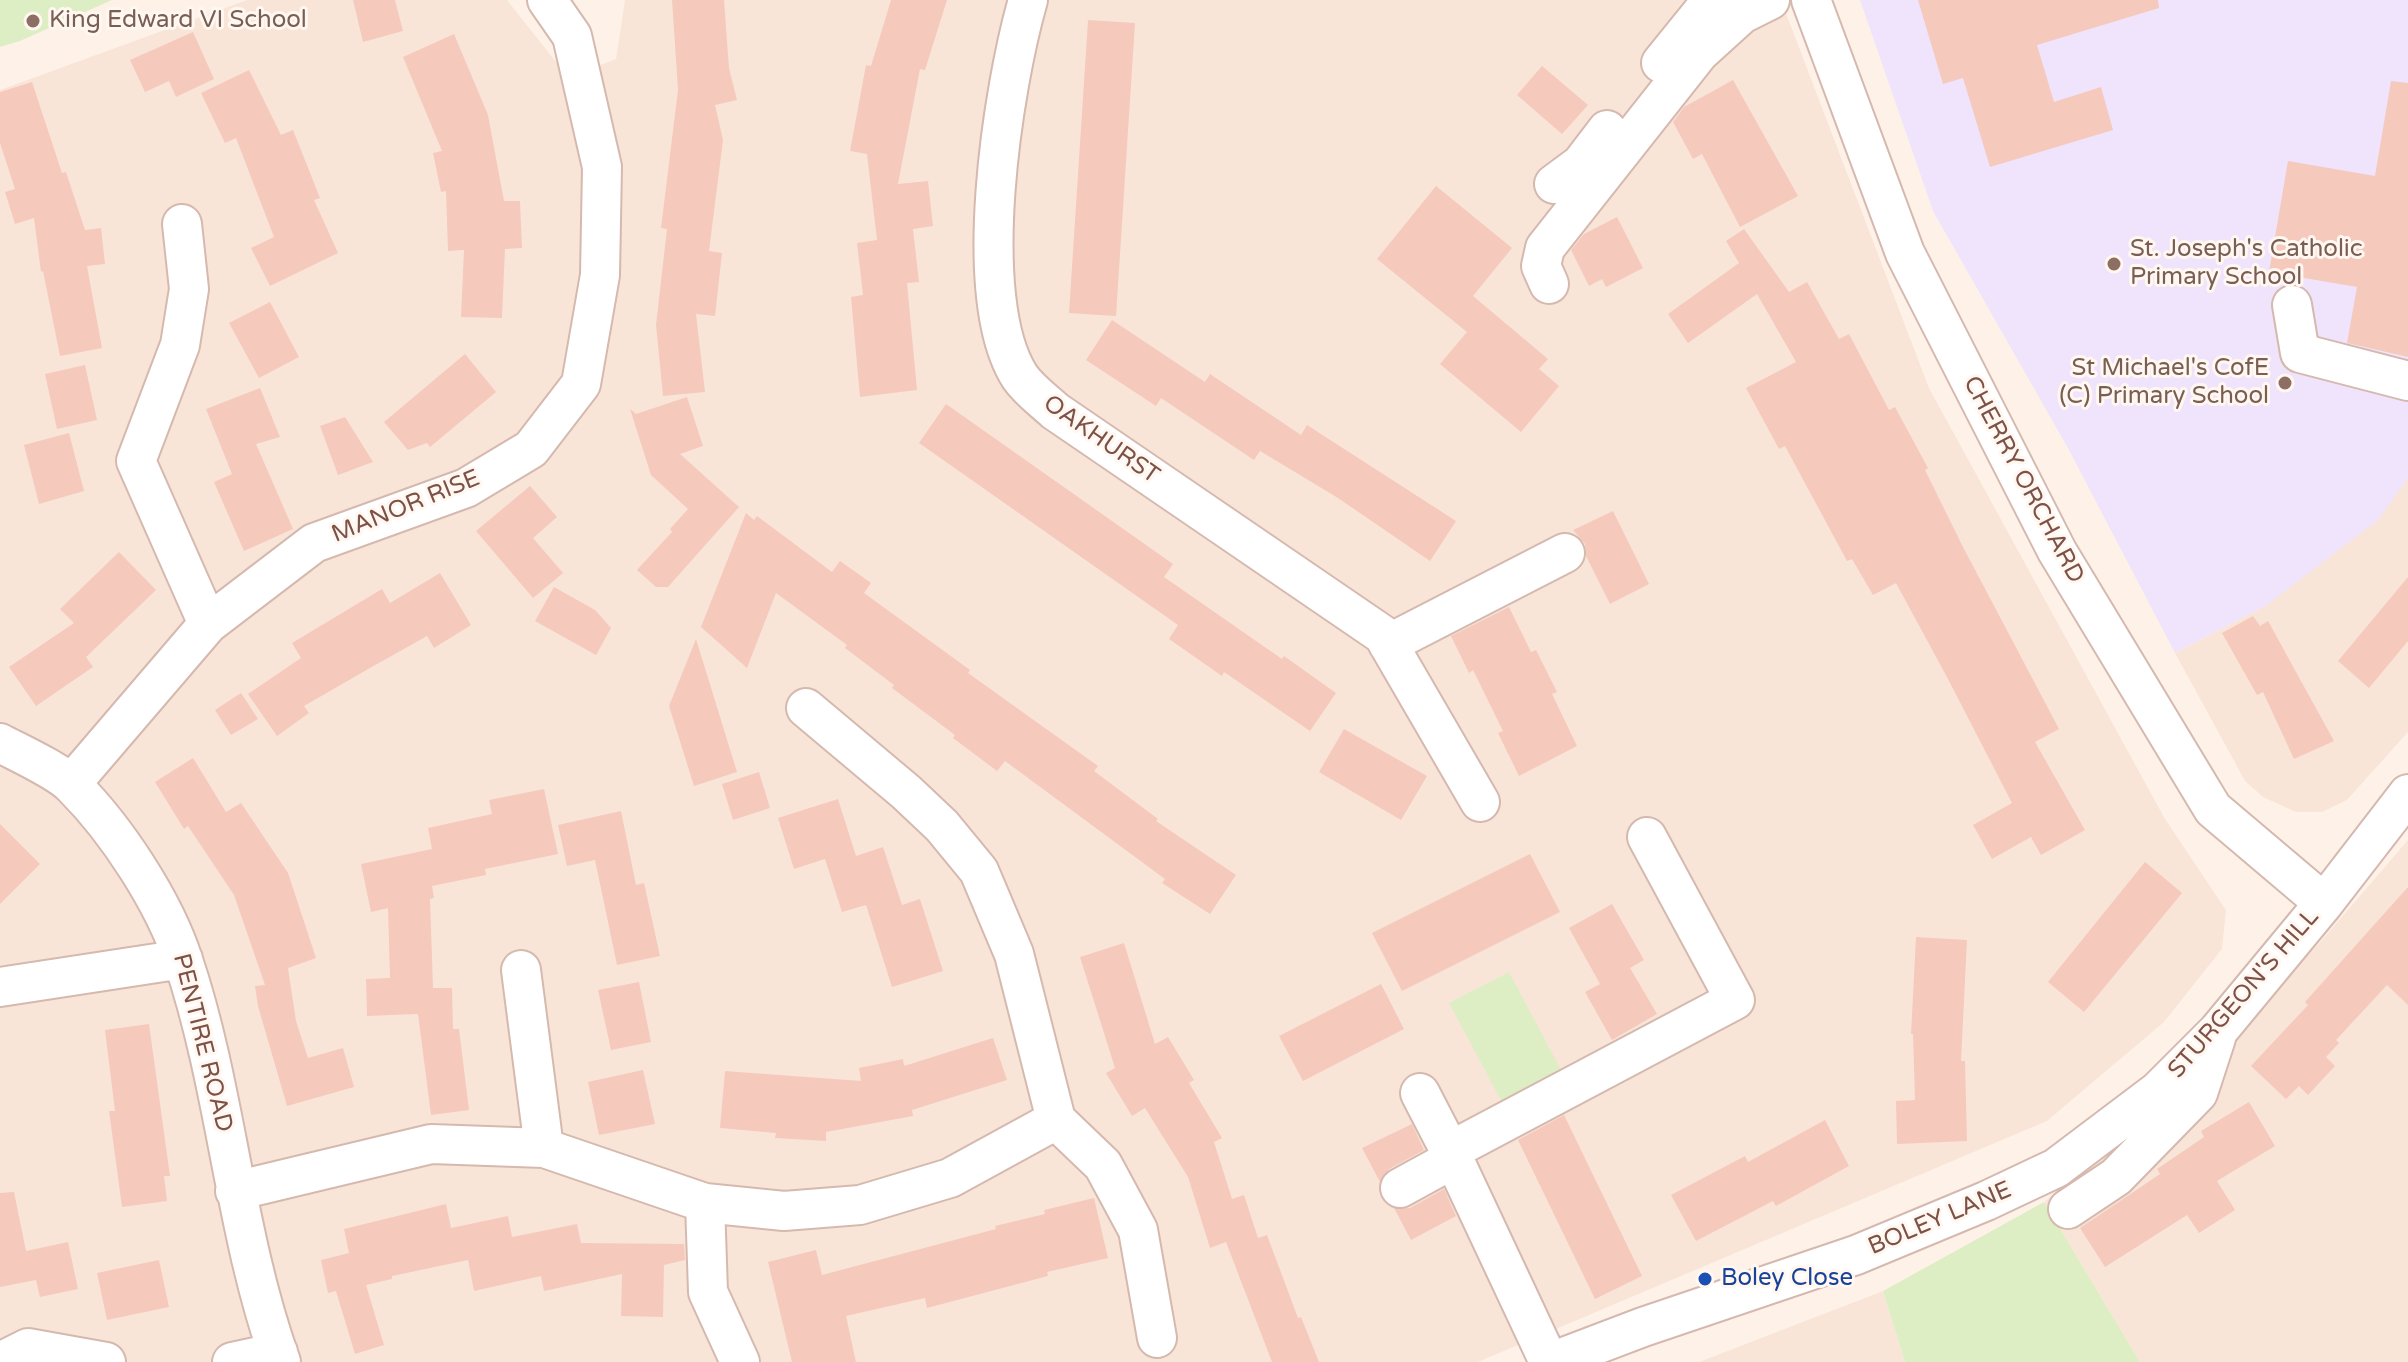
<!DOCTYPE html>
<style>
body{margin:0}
canvas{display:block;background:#fef2e8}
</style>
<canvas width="2408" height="1362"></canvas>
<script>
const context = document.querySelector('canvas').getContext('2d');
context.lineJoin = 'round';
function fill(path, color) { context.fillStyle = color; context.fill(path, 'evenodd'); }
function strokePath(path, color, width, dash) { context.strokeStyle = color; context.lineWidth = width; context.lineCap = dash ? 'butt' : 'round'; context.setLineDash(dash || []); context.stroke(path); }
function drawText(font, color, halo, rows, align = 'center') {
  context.font = font + ' "Varela Round",sans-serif'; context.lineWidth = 6; context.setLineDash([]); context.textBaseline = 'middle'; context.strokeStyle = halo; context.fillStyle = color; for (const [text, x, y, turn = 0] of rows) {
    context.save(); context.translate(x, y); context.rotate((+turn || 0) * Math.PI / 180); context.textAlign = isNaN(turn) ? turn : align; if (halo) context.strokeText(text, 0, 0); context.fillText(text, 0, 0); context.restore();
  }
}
const residential = new Path2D(`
 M247,0H507L568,77L616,59L625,0H1781L1929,388L2165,819L2226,910L2222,949L2164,1022L2047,1121L1478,1362H0V90Z
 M2408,478V732L2347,800L2322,812H2296L2263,797L2245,781L2175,653L2267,605Z
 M2408,840V1362H2140L2044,1202L2202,1071L2322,940Z
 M1883,1291L1905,1362H1699Z`);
const education = new Path2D(`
 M1860,0H2408V478L2378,520L2267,605L2175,653L2069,450L1933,211Z`);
const green = new Path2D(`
 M0,0H112L20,41L0,47Z
 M1509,972L1561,1070L1502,1102L1449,1003Z
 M2044,1202L2140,1362H1905L1883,1291Z`);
const building = new Path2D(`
 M353,0H395L403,31L363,42Z
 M672,0H724L729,68L737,100L715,105L723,140L709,251L722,253L715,316L696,314L705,392L663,396L656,325L667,229L661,228L678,90Z
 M891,0H947L925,70L920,69L898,184L928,181L933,226L913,229L919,282L907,283L917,390L860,397L851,297L863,295L857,243L877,240L867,154L850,151L866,65L871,66Z
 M1918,0H2158L2159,8L2037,45L2054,102L2101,87L2113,130L1990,167L1963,78L1943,84Z
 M1088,20L1135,23L1116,316L1069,313Z
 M193,32L214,79L176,97L169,81L145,92L130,60Z
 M454,34L488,115L504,201H520L522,248L505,249L502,318L461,317L464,250L448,251L446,191L441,192L433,153L442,151L403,57Z
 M1542,66L1588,105L1562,134L1517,95Z
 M249,70L281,135L293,130L320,198L314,200L338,253L270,286L251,248L274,237L236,138L225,143L201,93Z
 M1733,80L1798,196L1740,227L1702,154L1693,159L1673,122L1684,107Z
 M2391,81L2408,83V357L2347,343L2357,287L2269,272L2288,161L2375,176Z
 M32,82L62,173L66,172L85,230L101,228L105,264L87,266L102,348L60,356L43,271L41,272L34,218L15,224L5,192L15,189L0,143V92Z
 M1436,186L1512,248L1473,296L1548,359L1539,369L1559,386L1521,432L1440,364L1467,332L1377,259Z
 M1617,217L1643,268L1606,287L1602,279L1589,286L1571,250L1584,234Z
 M1744,229L1789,292L1807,282L1839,339L1849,334L1889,410L1895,407L1928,468L1925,470L1963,547L2059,729L2035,742L2085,830L2041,855L2031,837L1992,859L1973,825L2012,803L1948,679L1896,583L1873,595L1852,559L1847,561L1785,446L1779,449L1746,388L1796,362L1757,294L1688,343L1668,314L1739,263L1726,241Z
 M270,302L299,357L259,378L229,323Z
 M1112,320L1205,382L1210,374L1301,435L1307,425L1456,521L1430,561L1338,498L1260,451L1254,460L1161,398L1156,406L1086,360Z
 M465,354L496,392L430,447L427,443L408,450L384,422Z
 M85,365L97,420L57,429L45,374Z
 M260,388L280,437L256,444L293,529L244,551L214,482L232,474L206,409Z
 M687,397L703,446L680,454L739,507L668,587H656L637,570L672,532L670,529L688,509L651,475L630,409L636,414Z
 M946,404L1173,564L1164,577L1282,659L1284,656L1336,693L1310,731L1224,672L1222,676L1169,639L1178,625L919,443Z
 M345,417L373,462L338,475L320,426Z
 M69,433L84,491L39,504L24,445Z
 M530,486L557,517L533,538L563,573L533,598L476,531Z
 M1613,511L1649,584L1610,604L1586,556L1585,544L1573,530Z
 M746,513L754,520L757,516L832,572L840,561L871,583L864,593L970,670L968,673L1098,766L1094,771L1158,819L1156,821L1236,875L1210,914L1162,883L1165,879L1005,761L997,771L953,738L955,735L892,688L894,685L845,648L847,645L776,593L747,668L701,627Z
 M119,552L156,590L86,657L93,667L36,706L9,667L74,623L60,609Z
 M440,573L471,625L434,648L427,636L370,668L304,706L309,713L277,736L248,694L301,658L292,643L382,589L390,603Z
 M2408,577V641L2369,688L2338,661Z
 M554,587L595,610L611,628L596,655L535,621Z
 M1509,607L1531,652L1536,650L1557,692L1552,694L1577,746L1519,776L1498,733L1503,731L1473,670L1469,673L1451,636Z
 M2253,616L2260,626L2268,621L2334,741L2294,759L2263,692L2257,695L2222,633Z
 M696,639L737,772L694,786L669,706Z
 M241,693L258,719L231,735L215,710Z
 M1344,729L1427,776L1401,820L1319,772Z
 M193,758L226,812L241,803L288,873L316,958L288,968L296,1021L308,1058L343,1048L354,1087L287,1106L258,1006L255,986L265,985L234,895L188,826L184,829L155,782Z
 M759,772L770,808L733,820L722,784Z
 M544,789L558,854L485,869L486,875L432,886L434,898L430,899L433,988H452L453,1029H459L469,1110L431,1115L418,1014L367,1016L366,979L390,978L388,908L371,912L361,864L432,849L428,828L492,814L489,800Z
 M838,799L856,856L883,847L902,905L920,899L943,971L892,987L866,905L842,912L825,859L794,869L778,818Z
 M621,811L636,885L644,883L660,956L617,965L595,860L567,866L558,825Z
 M0,824L40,864L0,904Z
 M1530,854L1560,912L1402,991L1372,933Z
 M2145,862L2182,893L2084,1012L2048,982Z
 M2408,887V1005L2387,985L2336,1040L2339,1043L2326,1057L2335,1066L2308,1095L2299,1086L2286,1099L2251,1066L2308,1005L2305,1002Z
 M1612,904L1644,960L1630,968L1657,1014L1612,1040L1585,992L1600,984L1569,928Z
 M1916,937L1967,940L1961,1061H1965L1967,1141L1897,1144L1896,1101L1915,1100L1913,1034H1911Z
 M1124,943L1155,1044L1168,1037L1194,1080L1189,1083L1222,1138L1214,1142L1232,1199L1244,1195L1258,1238L1267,1235L1298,1318L1301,1317L1319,1362H1272L1226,1242L1210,1248L1188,1177L1145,1108L1132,1116L1106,1073L1115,1068L1080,957Z
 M639,982L651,1042L611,1050L598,990Z
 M1381,984L1404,1029L1303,1081L1279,1036Z
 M149,1024L170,1176H164L167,1201L122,1207L109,1111H115L105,1030Z
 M993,1038L1007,1080L912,1110L913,1116L826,1132V1141L775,1138L776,1133L720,1128L725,1071L861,1081L859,1068L903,1059L904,1066Z
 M643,1070L655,1124L599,1135L588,1082Z
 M2249,1102L2275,1146L2217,1181L2235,1210L2199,1233L2187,1215L2105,1267L2080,1228L2160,1174L2157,1169L2204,1137L2201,1131Z
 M1564,1115L1642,1276L1595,1299L1518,1140Z
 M1825,1120L1849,1166L1776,1206L1773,1201L1696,1241L1671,1195L1745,1156L1748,1162Z
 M1412,1124L1424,1150L1389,1169L1380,1182L1362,1148Z
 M1444,1189L1456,1216L1411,1240L1394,1208H1410Z
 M14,1192L26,1251L68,1242L78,1289L40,1297L36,1280L0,1287V1193Z
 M1094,1198L1108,1258L1047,1272L1048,1276L927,1308L925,1298L846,1316L856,1362H792L768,1262L816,1250L822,1275L996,1229L995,1226L1045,1214L1044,1210Z
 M446,1204L451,1228L508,1216L512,1237L577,1224L581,1243L684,1244L685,1260L664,1265L663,1317L621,1316L622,1274L544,1291L541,1276L474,1291L468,1260L392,1276V1279L366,1285L384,1345L355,1354L336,1291L328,1293L321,1260L349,1253L344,1229Z
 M159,1260L169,1307L107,1320L97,1273Z`);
const minor = new Path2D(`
 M1028,0C1003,87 969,298 1020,377C1029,390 1043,400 1055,411L1383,635L1480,802
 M1811,0L1905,253L2057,551L2213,809L2324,903
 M1661,63L1712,0
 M1554,184L1581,164L1607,130
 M182,224L189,289L180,345L136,461L208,624
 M1549,284L1541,266L1545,248L1699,53L1742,14L1770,0
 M2292,305L2300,353L2408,381
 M1388,644L1565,553
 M806,708L906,792L942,826L979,871L1014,954L1056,1120L1103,1165L1138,1230L1157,1338
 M0,743C19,753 59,771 73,786C117,830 164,902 183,960C227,1091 234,1232 281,1362
 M71,784L208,624L314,543L466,488L531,449L581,384L600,275L602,167L572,36L547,0
 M521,970L544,1148
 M0,987L183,959
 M1420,1093L1450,1151L1549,1362
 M1450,1151L1735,1000L1647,837
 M1400,1188L1453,1159
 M235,1191L431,1144L544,1148L705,1203L784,1211L860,1205L950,1178L1056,1120
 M705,1203L708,1292L740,1362
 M2068,1209L2116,1177L2198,1093L2216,1038
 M0,1362L28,1348L106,1362
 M232,1362L278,1352
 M1551,1362L1643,1327L1856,1255L1986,1201L2056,1168L2158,1091L2218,1031L2324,903L2408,794`);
const markers = [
 [33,21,8,"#8d6e63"],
 [2114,264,8,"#8d6e63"],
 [2285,383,8,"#8d6e63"],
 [1705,1279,8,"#1a4fb4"]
];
const educationNames = [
 ["King Edward VI School",49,21],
 ["St. Joseph's Catholic",2130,250],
 ["Primary School",2130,278],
 ["St Michael's CofE",2269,369,"right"],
 ["(C) Primary School",2269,397,"right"]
];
const streetNames = [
 ["OAKHURST",1101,440,35],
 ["CHERRY ORCHARD",2023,480,62],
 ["MANOR RISE",406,507,-22],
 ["STURGEON'S HILL",2244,994,-49],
 ["PENTIRE ROAD",202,1043,76],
 ["BOLEY LANE",1940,1219,-23]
];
const transitNames = [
 ["Boley Close",1721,1279]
];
fill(residential, '#f9e5d8');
fill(education, '#efe4fb');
fill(green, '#ddeec4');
fill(building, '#f6c9bd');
strokePath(minor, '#d5b9af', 42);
strokePath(minor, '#fff', 38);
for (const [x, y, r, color] of markers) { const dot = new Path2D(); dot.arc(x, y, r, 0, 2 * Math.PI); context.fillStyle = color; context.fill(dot); strokePath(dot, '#fff7f0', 3); }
drawText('24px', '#785e54', '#fff7f0', educationNames, 'left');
drawText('24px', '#7c5248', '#fff7f0', streetNames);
drawText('24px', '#164399', '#fff7f0', transitNames, 'left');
</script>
